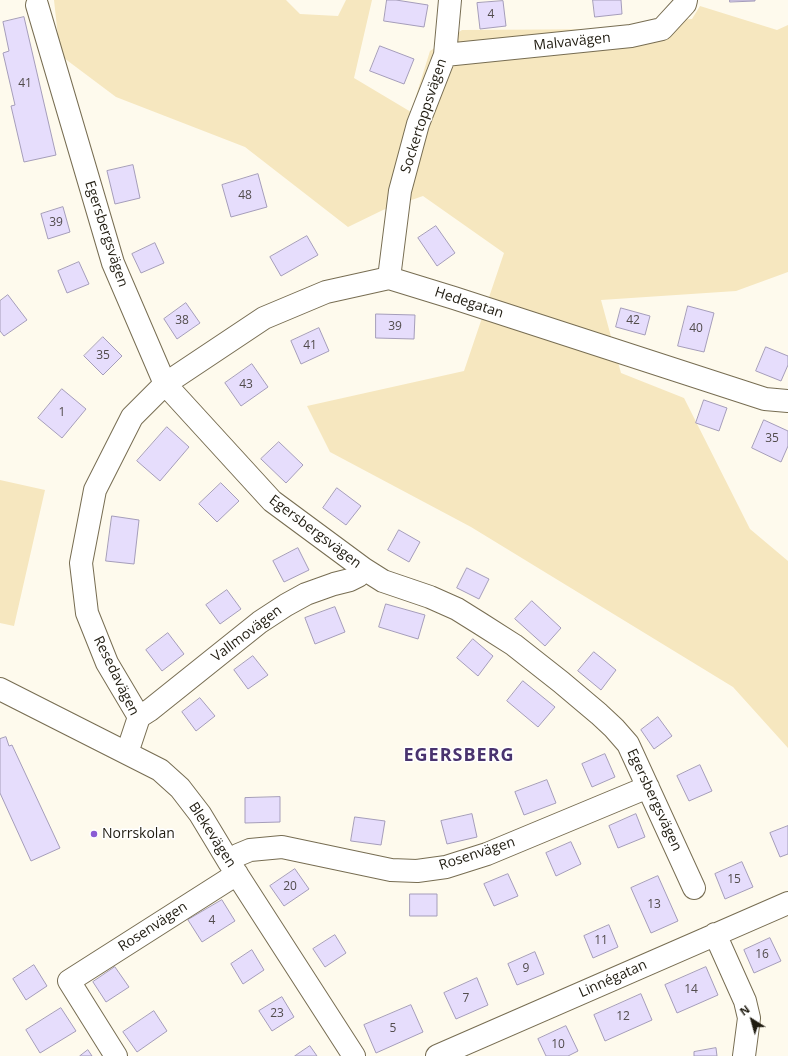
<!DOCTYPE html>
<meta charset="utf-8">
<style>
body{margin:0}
#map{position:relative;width:788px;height:1056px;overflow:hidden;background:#fefaed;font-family:"Open Sans",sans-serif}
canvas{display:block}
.north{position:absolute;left:732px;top:1000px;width:40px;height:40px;-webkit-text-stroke:3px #fff;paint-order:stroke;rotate:323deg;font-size:11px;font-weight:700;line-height:16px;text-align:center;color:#201c11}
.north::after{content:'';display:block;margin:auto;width:14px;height:18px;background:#201c11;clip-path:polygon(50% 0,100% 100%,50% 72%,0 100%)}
</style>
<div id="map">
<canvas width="788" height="1056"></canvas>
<div class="north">N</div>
</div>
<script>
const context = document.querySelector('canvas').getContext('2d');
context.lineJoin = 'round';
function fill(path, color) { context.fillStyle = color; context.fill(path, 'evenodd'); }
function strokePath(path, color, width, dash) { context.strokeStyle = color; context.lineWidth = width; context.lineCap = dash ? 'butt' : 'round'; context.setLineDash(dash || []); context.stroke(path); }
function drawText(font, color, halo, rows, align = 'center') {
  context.font = font + ' "Open Sans",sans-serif'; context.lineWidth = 3; context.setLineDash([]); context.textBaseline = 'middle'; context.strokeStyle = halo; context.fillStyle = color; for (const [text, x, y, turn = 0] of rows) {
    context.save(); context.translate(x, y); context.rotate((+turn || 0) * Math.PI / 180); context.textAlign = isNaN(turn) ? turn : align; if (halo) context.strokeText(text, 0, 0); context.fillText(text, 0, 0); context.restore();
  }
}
const green = new Path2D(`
 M54,0H286L300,14L338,16L346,0H372L354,78L411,112L430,51L462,30L621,29L657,21L692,19L700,6L777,30L788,25V272L736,291L601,300L621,373L684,398L750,529L788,561V748L733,687L471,527L330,452L307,406L464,371L504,253L423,196L383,210L348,227L245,147L116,97L60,55Z
 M0,480L45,490L14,626L0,623Z`);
const building = new Path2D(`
 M387,0H396L428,5L424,27L384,21Z
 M593,0H621L622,14L595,17Z
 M730,0H755V1L730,2Z
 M503,1L506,26L480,29L477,3Z
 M24,17L56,155L24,162L11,106L15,105L3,53L9,51L3,22Z
 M380,46L414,59L404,84L370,71Z
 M133,165L140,198L115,204L107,171Z
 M258,174L267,207L231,217L222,185Z
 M63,207L70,232L48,239L41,214Z
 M436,226L455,253L437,266L418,238Z
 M307,236L318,255L281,276L270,257Z
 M155,243L164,263L141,273L132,254Z
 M79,262L89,284L67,293L58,271Z
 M8,295L27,320L4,336L0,331V301Z
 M186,303L200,323L177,339L164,319Z
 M688,306L714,313L704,352L678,346Z
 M621,308L650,316L645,335L616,327Z
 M376,314L415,315L414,339L376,338Z
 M319,328L329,351L301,364L291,341Z
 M103,337L122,356L103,375L84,356Z
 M766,347L788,356V365L781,381L756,371Z
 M252,364L268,387L241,406L225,383Z
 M62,389L86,409L62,438L38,418Z
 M704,400L727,408L719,431L696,423Z
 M764,420L788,431V446L781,462L752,448Z
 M167,427L189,447L160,481L137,461Z
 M279,442L303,465L286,483L261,459Z
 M221,483L239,501L217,522L199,504Z
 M337,488L361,506L346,525L323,508Z
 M112,516L139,520L134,564L106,561Z
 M399,530L420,542L409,562L388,550Z
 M298,548L309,570L284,582L273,561Z
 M467,568L489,579L479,599L457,588Z
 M227,590L241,609L220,624L206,605Z
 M532,601L561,628L545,646L515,619Z
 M386,604L425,615L418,639L379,627Z
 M335,607L345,632L315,644L305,618Z
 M168,633L184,654L162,671L146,650Z
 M473,639L493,656L478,676L457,658Z
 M594,652L616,670L601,690L578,671Z
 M253,656L268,675L248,689L234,670Z
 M523,681L555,707L538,727L507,701Z
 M200,698L215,716L196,731L182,712Z
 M658,717L672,736L654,749L641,730Z
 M6,737L9,746L12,745L60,848L31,861L0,793V739Z
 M605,754L615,777L592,787L582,764Z
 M700,765L712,791L689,801L677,776Z
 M547,780L556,803L524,815L515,792Z
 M280,797V822L245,823V798Z
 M472,814L477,837L447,844L441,821Z
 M636,814L645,837L618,848L609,826Z
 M355,817L385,821L381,845L351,841Z
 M788,826V854L780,857L770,833Z
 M571,842L581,864L556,876L546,853Z
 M742,862L753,887L725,899L715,874Z
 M295,869L309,889L284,906L270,886Z
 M508,874L518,896L494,906L484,884Z
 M658,876L678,921L651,933L631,888Z
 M410,894H437V916H410Z
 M222,900L235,921L202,942L188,920Z
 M609,925L618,947L593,958L584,936Z
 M335,935L346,953L325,967L313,949Z
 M770,938L781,961L754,973L744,950Z
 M252,950L264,970L243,984L231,964Z
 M535,952L544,974L517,985L508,964Z
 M34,965L47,986L26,1000L13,979Z
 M115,967L129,987L106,1002L93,982Z
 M706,967L718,995L677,1013L665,985Z
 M477,978L488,1005L456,1019L444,993Z
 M641,994L652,1020L605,1041L594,1015Z
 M282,997L294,1017L272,1031L259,1011Z
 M411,1005L423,1032L376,1053L364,1025Z
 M61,1008L76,1031L40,1053L26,1030Z
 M154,1011L167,1031L137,1052L123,1032Z
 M566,1026L578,1051L568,1056H546L538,1039Z
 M310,1046L317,1056H295Z
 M716,1048L717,1056H694V1052Z
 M88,1050L92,1056H80Z`);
const minor = new Path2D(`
 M37,5L113,263L165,384L272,501L364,569L383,581L430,597L457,609L481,624L514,645L561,682L599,714L614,728L628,744L694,888
 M445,55L631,36L662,29L685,4L686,0
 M389,278L400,191L418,124L445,55L450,0
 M0,689L160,770L180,788L200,814L229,862L354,1056
 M139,717L150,710L260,622L286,605L306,594L334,584L350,580L358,576L364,569
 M127,753L139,717L107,663L87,613L81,563L95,490L132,417L165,384L264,318L326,292L389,278L454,298L765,399L788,401
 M229,862L238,855L250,850L282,847L391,870L417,871L446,867L487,854L648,787
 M715,934L745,1001L749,1018L744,1056
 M116,1056L69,981L237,874
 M437,1056L788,903`);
const markers = [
 [94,834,4,"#8a5bd4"]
];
const numberNames = [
 ["4",491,15],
 ["41",25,84],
 ["48",245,196],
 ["39",56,223],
 ["38",182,321],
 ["42",633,321],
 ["39",395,327],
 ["40",696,329],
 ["41",310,346],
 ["35",103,356],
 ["43",246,385],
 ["1",62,413],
 ["35",772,439],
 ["15",734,880],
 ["20",290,887],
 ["13",654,905],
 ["4",212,921],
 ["11",601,941],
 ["16",762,955],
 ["9",526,969],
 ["14",691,990],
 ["7",466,999],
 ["23",277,1014],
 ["12",623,1017],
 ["5",393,1029],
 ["10",558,1045]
];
const streetNames = [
 ["Malvavägen",572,42,-6],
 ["Sockertoppsvägen",424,116,-72],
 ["Egersbergsvägen",106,234,72],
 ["Hedegatan",469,303,18],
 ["Egersbergsvägen",315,532,37],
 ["Vallmovägen",247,634,-37],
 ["Resedavägen",116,676,64],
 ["Egersbergsvägen",654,800,65],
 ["Blekevägen",212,835,57],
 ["Rosenvägen",477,854,-18],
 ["Rosenvägen",153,927,-33],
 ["Linnégatan",613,979,-24]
];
const poiNames = [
 ["Norrskolan",102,834]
];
const districtNames = [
 ["EGERSBERG",459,756]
];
fill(green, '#f6e7bf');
fill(building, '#e6ddfc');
strokePath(building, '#a59dba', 1);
strokePath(minor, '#776d52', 24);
strokePath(minor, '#fff', 22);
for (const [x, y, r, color] of markers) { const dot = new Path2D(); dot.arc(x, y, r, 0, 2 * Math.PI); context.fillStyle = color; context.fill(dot); strokePath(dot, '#fff', 1.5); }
drawText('12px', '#524c4c', null, numberNames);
drawText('14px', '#201c11', '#fff', streetNames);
drawText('14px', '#201c11', '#fff', poiNames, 'left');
context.letterSpacing = '1px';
drawText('bold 18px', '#49336e', '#fff', districtNames);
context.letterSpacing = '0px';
</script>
